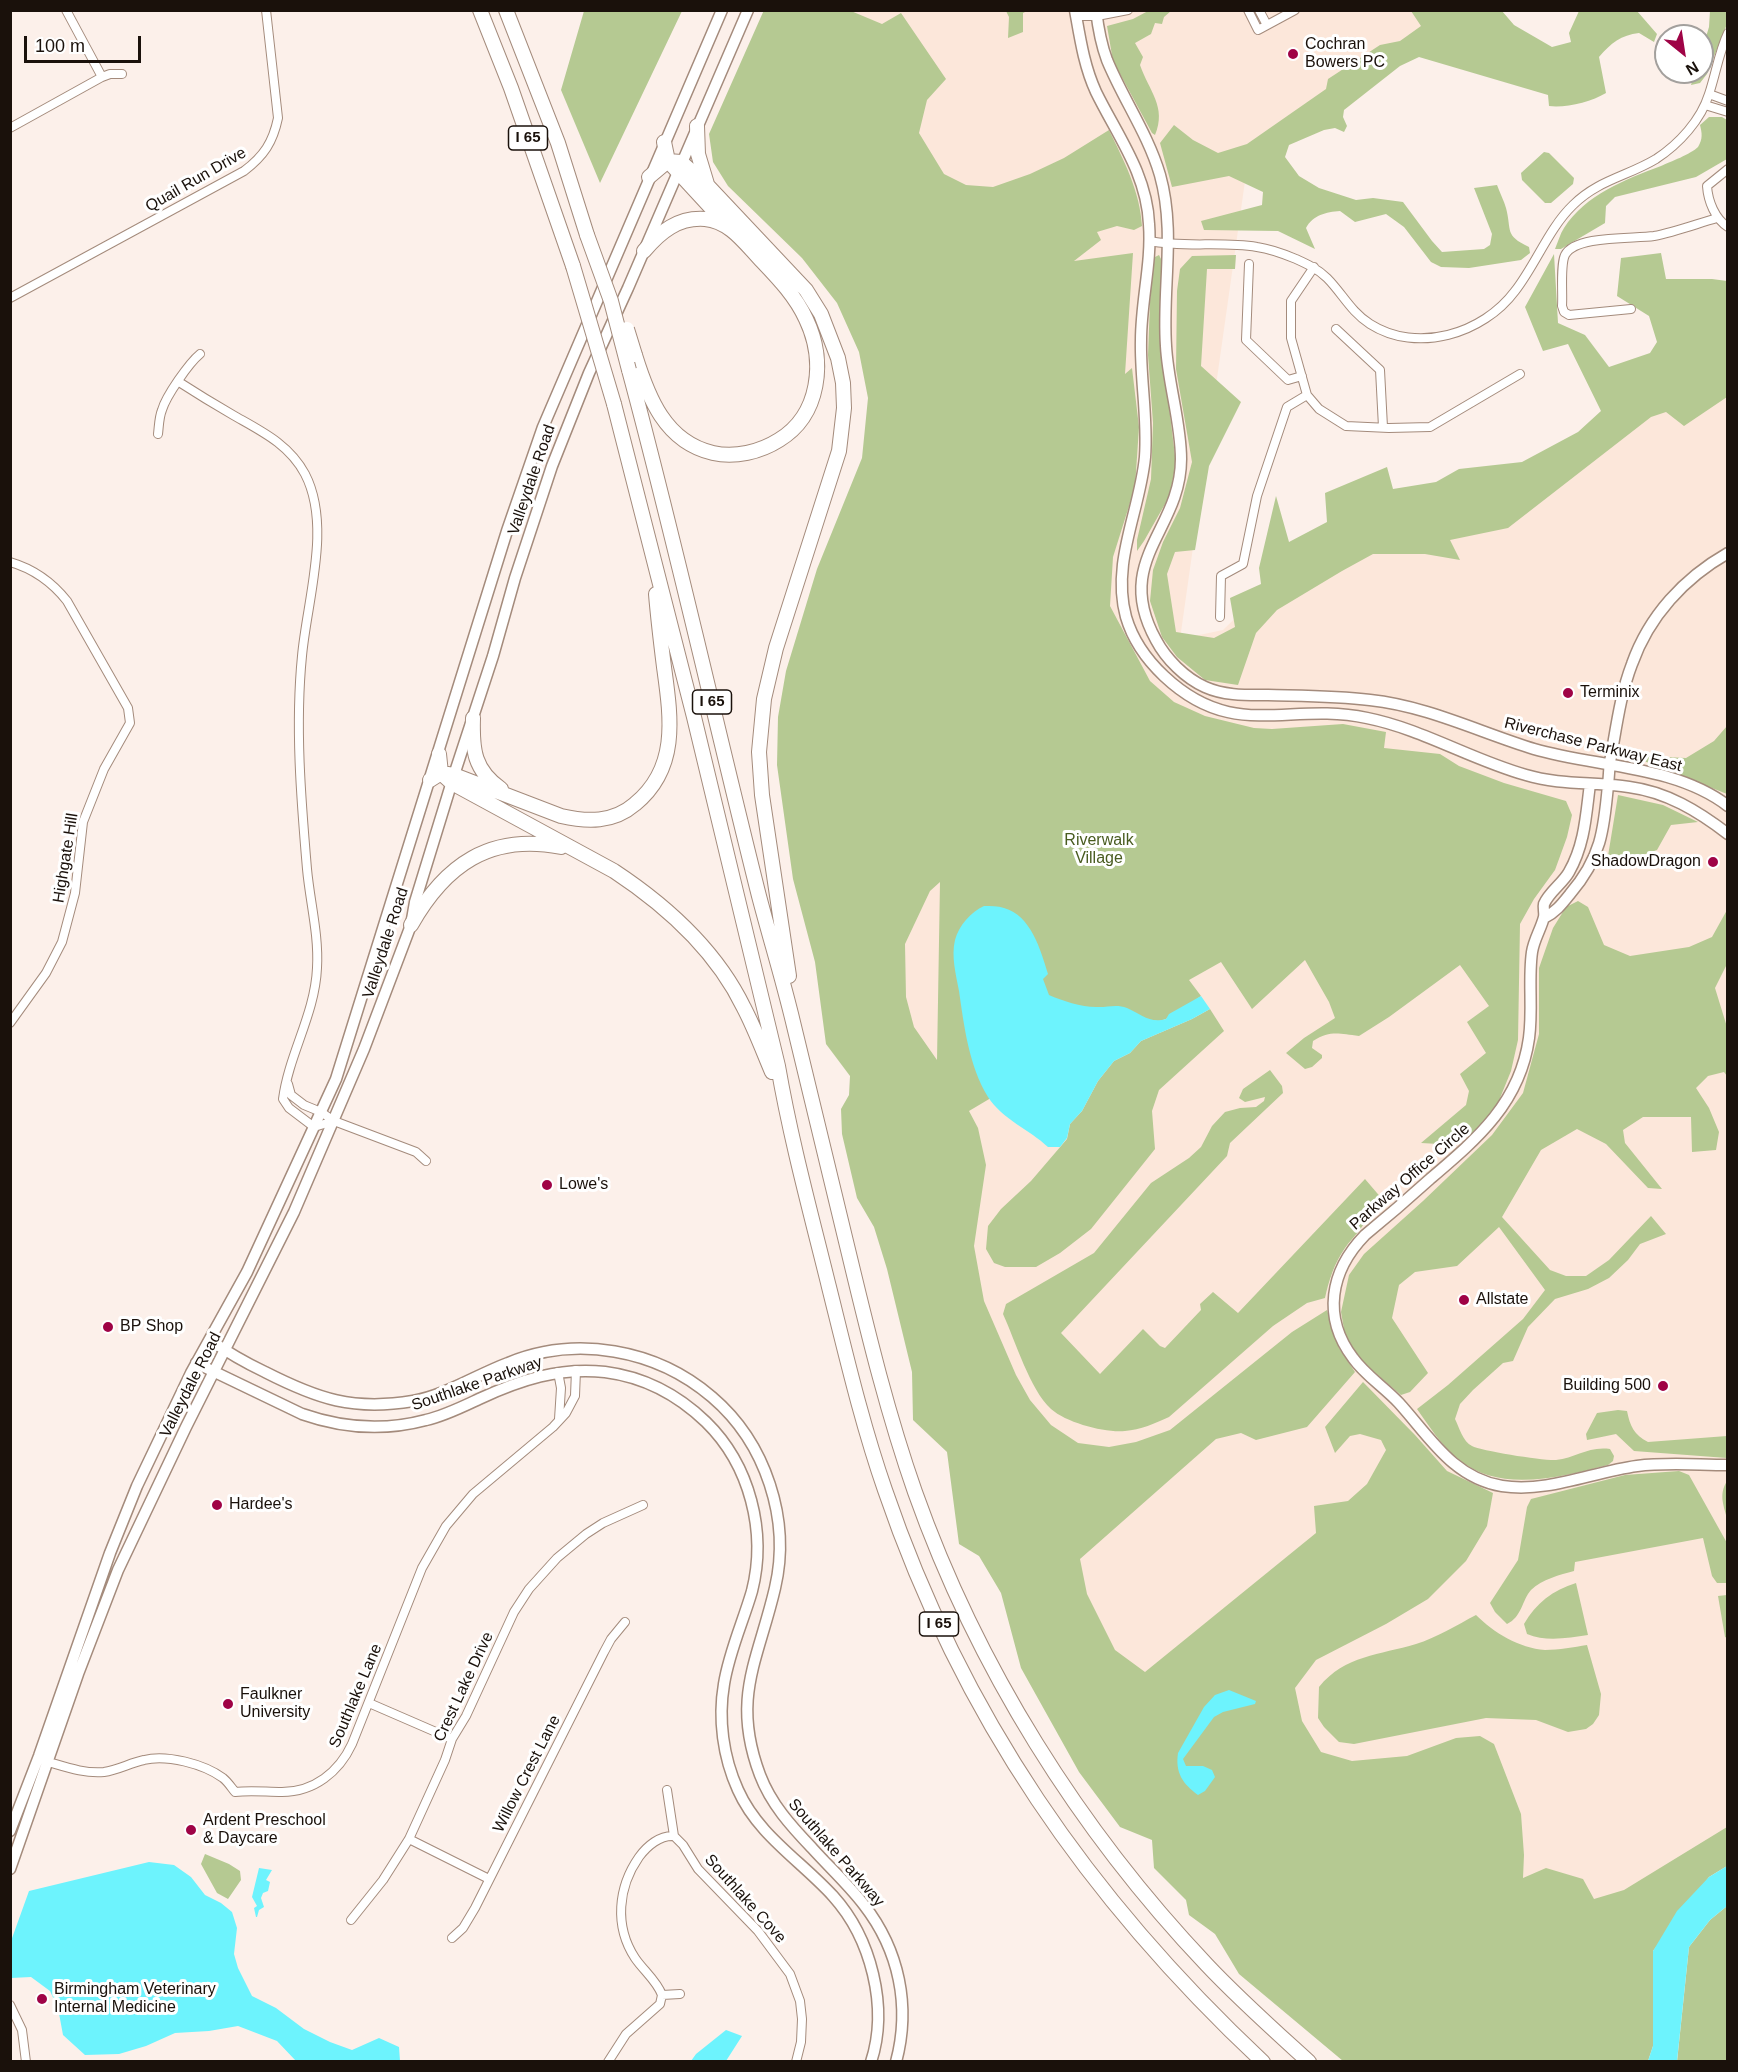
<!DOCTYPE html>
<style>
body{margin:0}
#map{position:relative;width:1738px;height:2072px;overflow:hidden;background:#fcf0ea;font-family:Arial,sans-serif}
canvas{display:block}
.frame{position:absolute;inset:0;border:12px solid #1a110b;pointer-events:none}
.north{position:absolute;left:1654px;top:24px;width:60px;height:60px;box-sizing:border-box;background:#fff;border:2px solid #a3a09d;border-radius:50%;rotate:150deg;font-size:16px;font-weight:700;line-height:24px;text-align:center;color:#1a110b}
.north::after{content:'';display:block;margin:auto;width:21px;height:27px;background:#9f0346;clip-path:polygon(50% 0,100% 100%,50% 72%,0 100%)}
.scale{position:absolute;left:24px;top:36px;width:117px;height:27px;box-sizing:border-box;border:3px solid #1a110b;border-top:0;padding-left:8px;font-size:18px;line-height:21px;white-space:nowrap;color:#1a110b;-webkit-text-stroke:4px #fff;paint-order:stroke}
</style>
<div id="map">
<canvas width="1738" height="2072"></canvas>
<div class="frame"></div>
<div class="north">N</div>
<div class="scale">100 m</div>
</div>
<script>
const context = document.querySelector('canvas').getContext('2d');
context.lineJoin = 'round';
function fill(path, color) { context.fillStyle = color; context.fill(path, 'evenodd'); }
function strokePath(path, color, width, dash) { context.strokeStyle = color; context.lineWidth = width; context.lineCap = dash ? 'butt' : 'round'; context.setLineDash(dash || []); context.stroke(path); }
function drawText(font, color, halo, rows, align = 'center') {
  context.font = font + ' Arial,sans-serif'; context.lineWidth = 6; context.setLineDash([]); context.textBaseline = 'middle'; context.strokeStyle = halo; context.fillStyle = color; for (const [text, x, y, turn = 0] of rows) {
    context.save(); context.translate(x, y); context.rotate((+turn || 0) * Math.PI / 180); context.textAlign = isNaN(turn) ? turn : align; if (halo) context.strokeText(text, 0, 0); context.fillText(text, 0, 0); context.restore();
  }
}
const built = new Path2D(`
 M824,11H1421L1426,26L1249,153L1180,639L1223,630L1356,501L1459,507L1727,350V1848L1586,1934L1160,1758L898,1179L890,831L921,454Z`);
const green = new Path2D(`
 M764,10L851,11L882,24L901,13L946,79L927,100L919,133L944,174L966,185L993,187L1030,174L1064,158L1109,130C1124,161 1140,191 1142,226L1134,230L1117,226L1097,232L1101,240L1074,261L1133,253L1125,374L1132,368L1139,427L1135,487L1113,557L1110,606L1150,681L1174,702L1205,716L1254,728L1272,729L1343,724L1386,732L1384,748L1440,754L1459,766L1504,783L1566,801L1572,815L1567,837L1555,870L1534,899L1520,924L1518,1040L1511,1071L1496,1108L1478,1130L1457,1142L1439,1144L1421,1143L1466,1105L1469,1091L1460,1074L1486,1053L1467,1022L1489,1006L1460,965L1389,1017L1359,1036C1339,1034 1331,1030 1313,1041L1312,1048L1322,1055V1058L1312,1067L1305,1069L1286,1053L1304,1038L1335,1018L1329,1002L1305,960L1252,1009L1221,962L1189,980L1201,996C1191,1003 1169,1021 1158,1021C1149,1021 1141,1017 1134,1013L969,1111L978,1128L986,1165L974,1246L984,1301L1016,1375L1030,1400L1051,1425L1078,1443L1109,1447L1136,1442L1170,1430L1292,1332L1327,1310L1339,1348L1355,1372L1307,1427L1256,1440L1241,1433L1216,1439L1080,1559L1087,1594L1115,1650L1145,1672L1316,1533L1314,1506L1348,1501L1367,1484L1386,1450L1381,1440L1360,1434L1350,1436L1335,1453L1325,1427L1363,1382L1415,1435L1447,1471L1493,1493L1487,1526L1466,1561L1428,1599L1386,1624L1316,1660L1295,1688L1302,1721L1321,1752L1352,1761L1407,1756L1456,1738L1480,1736L1494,1744L1521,1814L1524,1855L1523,1878L1546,1868L1583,1879L1594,1899L1624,1890L1727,1827V1866L1709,1877L1653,1951V2046L1648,2061H1343L1239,1974L1215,1934L1189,1915L1186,1900L1154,1868L1152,1840L1120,1827L1079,1772L1021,1668L1001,1593L979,1556L959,1544L947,1452L913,1420L912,1372L887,1269L874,1227L857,1198L842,1134L841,1109L849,1095L850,1076L826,1044L815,962L793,879L777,765L778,717L786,671L817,569L862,458L868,398L859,352L837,303L802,258L728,186L713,162L709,134ZM940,882L937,1060L914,1027L906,997L905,944L930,891Z
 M584,11H682L600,183L561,90Z
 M1006,11H1027L1023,13V32L1008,38L1009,17Z
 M1148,11H1171L1164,17L1162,24L1155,23L1151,34L1135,43L1143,57L1140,65C1149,91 1167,107 1155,135L1152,133L1113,61L1107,26L1133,19Z
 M1411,11H1502L1514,25L1552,47L1571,42L1569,33L1579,11H1637L1657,34L1654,42L1639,33C1621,35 1611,43 1599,57L1606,93C1591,102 1566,108 1549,106L1548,95L1419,57L1400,66L1344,110L1343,117L1347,126L1344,132L1335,128L1324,130L1289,145L1285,157L1299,176L1319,188L1356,200L1373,198L1403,202L1432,241L1442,252L1484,249L1490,245L1492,234L1474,188L1497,185C1500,193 1504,201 1506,208C1512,231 1504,235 1529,247L1530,253L1521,260L1469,268L1441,267L1431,262L1404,227L1386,214L1355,222L1340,211C1326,212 1313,215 1306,228L1315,249L1278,231L1204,230L1201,221L1262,205L1263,192L1229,176L1172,187L1160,143L1174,125L1193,140L1218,153L1247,144L1326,89L1328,79L1380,45L1400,41L1421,26Z
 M1710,11H1727V24L1707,74L1700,83L1691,85L1695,72H1702V50L1709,27Z
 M1709,117H1722L1727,120V159L1696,177L1615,197L1606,206L1605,223L1561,249H1555C1558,242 1560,234 1564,228C1585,195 1626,179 1661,166C1670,162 1691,154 1698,147C1703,139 1702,133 1700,125Z
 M1544,152L1549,153L1574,178L1573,184L1551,203H1545L1522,180L1521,173Z
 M1661,253L1666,279H1712L1727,281V397L1684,426L1666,412L1651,417L1508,528L1450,540L1460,560L1425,554H1373L1342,571L1277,610L1256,633L1238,685L1205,680L1177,657L1162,637L1150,601L1153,570L1163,542L1180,508L1192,462L1176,369L1177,291L1180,269L1192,256L1236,255L1235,269H1207L1201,366L1241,402L1209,466L1195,550L1175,552L1167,574L1176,632L1214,638L1235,627L1230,598L1261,584L1259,568L1276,496L1289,542L1327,522L1325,493L1387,467L1393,489L1436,482L1459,469L1522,462L1578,432L1601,411L1568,344L1543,351L1525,307L1554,254L1558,323L1585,335L1609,367L1650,353L1657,342L1649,316L1617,296L1621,258Z
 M1159,255L1162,261V348L1176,464L1169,497L1144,541L1137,551V540L1151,479L1153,423L1148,355L1151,276L1153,258Z
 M1727,726V794L1644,761L1645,756L1686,758L1714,741Z
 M1618,795L1663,805L1698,822L1671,825L1657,850L1606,868Z
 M1578,901L1588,907L1604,945L1630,956L1689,947L1712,937L1727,910V964L1715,988L1727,1027V1076L1724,1072L1708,1076L1696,1088L1709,1108L1719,1132L1716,1150L1692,1152L1691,1117H1643L1623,1130L1625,1143L1662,1189L1648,1188L1606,1144L1577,1129L1541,1150L1502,1217L1550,1270L1566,1276H1586L1609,1260L1651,1216L1666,1234L1640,1244L1628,1260L1609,1278L1588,1289L1555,1299L1528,1327L1513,1361L1503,1363L1473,1390L1460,1404L1455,1419C1459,1427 1463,1442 1472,1446C1481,1451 1545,1461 1556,1460C1576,1458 1588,1446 1610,1449L1614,1456L1613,1461L1608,1465C1560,1477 1500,1494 1458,1459C1441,1445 1429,1426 1417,1409L1448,1385L1523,1319L1545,1290L1499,1227L1457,1266L1415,1272L1399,1285L1392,1318L1428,1373L1410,1392L1401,1395L1359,1359L1345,1335L1341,1312L1349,1275L1364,1254L1423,1201L1492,1135L1523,1093L1539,1034V968L1553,928L1566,907Z
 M1210,1009L1224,1031L1159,1090L1152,1111L1155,1149L1091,1229L1060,1253L1036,1267H1005L994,1263L986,1249L988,1226L1001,1209L1031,1181L1067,1139L1070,1124L1082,1111L1098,1081L1114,1061L1130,1053L1141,1041L1192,1019Z
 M1270,1070L1282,1086L1283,1093L1230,1143L1227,1156L1061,1333L1100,1374L1143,1329L1160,1346L1165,1348L1201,1310L1200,1304L1213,1292L1238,1313L1365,1179L1383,1200L1368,1212C1366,1227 1353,1236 1345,1248C1334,1264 1329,1280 1325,1298L1307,1303L1273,1326L1169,1417C1156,1423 1140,1430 1125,1431C1105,1433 1067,1423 1051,1409C1030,1390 1015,1340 1003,1314L1006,1304L1094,1253L1151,1183L1189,1158L1201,1147L1212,1126L1225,1112L1240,1108L1256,1107L1264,1101L1265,1097L1245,1102L1239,1098L1243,1089Z
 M1618,1410L1627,1411C1630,1426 1634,1435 1648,1442L1727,1436V1458L1634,1451L1616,1434L1587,1440L1586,1434L1597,1413Z
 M1679,1471L1689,1475L1727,1543V1583H1717L1712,1576L1703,1538L1575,1562L1574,1571C1560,1575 1542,1579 1531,1590C1522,1600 1522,1617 1507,1624L1495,1612L1490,1603L1518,1560L1527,1507L1531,1499L1625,1475Z
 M1727,1481V1518C1723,1504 1719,1494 1727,1481Z
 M1576,1583L1588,1635C1568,1638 1546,1642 1527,1634L1524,1624C1536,1603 1553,1590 1576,1583Z
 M1727,1595H1728L1727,1638L1725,1637L1718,1596Z
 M1476,1615C1494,1633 1519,1648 1545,1650C1559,1650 1574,1647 1587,1645L1601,1694L1599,1715L1593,1724L1586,1729L1568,1732L1536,1720L1486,1718L1354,1744L1339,1742L1324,1727L1318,1718L1319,1687C1345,1655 1380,1655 1416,1644C1436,1638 1457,1625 1476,1615Z
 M205,1854L229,1864L240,1871L241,1880L228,1899L217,1893L201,1864Z
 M1727,1906V2061L1677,2062L1689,1947L1710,1920Z`);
const water = new Path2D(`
 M984,906C990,906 998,906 1004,908C1031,915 1041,951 1048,974L1043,979L1049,995C1063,1001 1084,1008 1099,1007C1109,1007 1117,1004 1127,1008C1141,1014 1150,1024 1166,1019L1169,1014L1201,996L1210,1009L1192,1019L1141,1041L1130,1053L1114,1061L1098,1081L1082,1111L1070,1124L1067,1138L1060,1147H1048C1030,1130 1002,1119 988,1097C969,1066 964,1026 959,991C956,975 951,956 955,940C959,925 971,912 984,906Z
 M1229,1690L1256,1701L1255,1704L1223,1712L1214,1717L1183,1759L1186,1766H1203L1212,1770L1215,1777L1205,1791L1198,1795C1183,1784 1175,1773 1178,1753L1204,1707L1215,1695Z
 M149,1862L174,1865L191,1877L205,1895L221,1903L232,1912L237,1928L234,1954L238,1968L252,1996L276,2008L304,2029L330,2042L352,2050L379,2038L399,2047L400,2061H296L277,2041L238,2026L209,2031L175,2033L146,2046L119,2054L85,2055L63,2035L58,2008L50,1991L31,1977L11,1978V1941L29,1891Z
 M1727,1866V1906L1710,1920L1689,1947L1677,2061H1648L1653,2046V1951L1677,1911L1709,1877Z
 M259,1868L272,1870L266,1880L270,1882L268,1891L263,1893L261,1898L264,1907L259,1910L257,1917H256L254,1908L257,1906L252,1897Z
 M726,2030L742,2036L726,2061H691L696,2054Z`);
const street = new Path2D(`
 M66,10L102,77
 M1248,10L1258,30L1295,10
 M1259,10L1267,25
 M1076,16H1097L1128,10
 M1709,94L1728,101
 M1705,105L1728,112
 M10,128L102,77L110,74H122
 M1728,169L1707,186C1708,201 1715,219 1728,227
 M1149,241C1185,248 1221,241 1257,247C1271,249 1284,254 1296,259C1307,264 1318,269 1327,278C1342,293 1351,312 1370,324C1417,354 1483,334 1515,291C1536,264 1549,228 1573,205C1598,180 1628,176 1656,159C1679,144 1701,120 1709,94C1716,73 1719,52 1728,33
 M1249,264L1246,340L1288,380L1302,376
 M1314,267L1291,301V338L1307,395L1319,409L1346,426L1389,428L1430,427L1520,374
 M10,298L244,171C264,156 273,142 278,118L266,10
 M1631,309L1569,315L1564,312L1562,306C1563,294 1560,265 1565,255C1575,235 1633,239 1654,236C1675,232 1696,224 1717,218
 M1336,329L1380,370L1383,427
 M179,382C196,393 214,404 233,415C261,431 289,444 305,474C332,526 307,600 302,656C295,726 301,799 307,869C310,902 319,935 317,968C315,1014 289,1054 283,1099L289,1108L314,1127L334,1121
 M158,434C159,426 159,417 162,410C166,396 189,363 200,354
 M10,562C34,569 52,582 67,601L128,708L130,723L104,769L83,822L75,893L62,942L46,973L10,1023
 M1220,617L1221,576L1243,564L1257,496L1287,407L1307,395
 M288,1084L291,1095L304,1105L321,1112L334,1121L416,1152L426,1161
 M558,1372L561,1388L559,1419
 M369,1703L452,1739
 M45,1761C63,1766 84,1774 104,1772C118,1770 130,1763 144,1760C166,1754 204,1764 223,1778C228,1782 231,1787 235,1792C251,1790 266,1792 282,1792C314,1792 339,1772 352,1744L422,1568L446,1526L473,1494L553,1427L566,1413L575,1396L576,1370
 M667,1790L674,1836L683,1845L698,1869L758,1931L790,1974L800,2001L802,2019L801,2042L796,2062
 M409,1839L489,1879
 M351,1920L383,1880L409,1839L445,1760L452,1739L466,1716L514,1612L529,1589L557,1558L586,1534L603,1523L643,1505
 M452,1938L463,1928L475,1908L604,1652L611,1639L625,1622
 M662,1995C657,1981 643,1970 635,1958C614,1926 618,1887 639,1857C647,1846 660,1835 674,1836
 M662,1995L680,1994
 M10,2005L22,2030L26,2062
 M608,2062L626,2034L660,2004L662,1995`);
const secondary = new Path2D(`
 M1075,10C1080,38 1084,66 1096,92C1117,135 1147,174 1149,224C1152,262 1141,301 1141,340C1140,379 1148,418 1145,457C1140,511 1111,562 1126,617C1133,641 1146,659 1164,676C1234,742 1288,701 1367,718C1422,729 1472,760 1526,775C1559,785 1595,782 1629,787C1667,792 1698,811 1728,834
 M1096,10C1098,27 1101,44 1107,60C1123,99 1148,134 1160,175C1176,232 1162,288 1166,346C1168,384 1181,422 1181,459C1181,531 1112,560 1156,640C1166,659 1185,678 1205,687C1225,696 1247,695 1268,695C1302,696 1336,696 1370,700C1427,706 1479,732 1534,749C1595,767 1675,765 1728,806
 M1590,784C1586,814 1585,844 1569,872C1563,883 1549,892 1544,904C1543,908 1545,913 1544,917C1541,929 1534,939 1532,952C1528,980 1533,1009 1529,1038C1520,1103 1477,1139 1430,1179C1409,1198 1387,1217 1365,1235C1330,1271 1322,1317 1353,1358C1365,1375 1384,1387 1399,1403C1429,1436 1453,1478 1502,1486C1548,1493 1592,1472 1637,1466C1667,1462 1697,1465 1728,1465
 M1544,918C1556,912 1562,904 1570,894C1601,858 1604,830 1608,785C1609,777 1609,769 1610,762C1616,730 1620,695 1632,664C1649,616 1684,578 1728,553
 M210,1340C227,1352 246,1363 265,1372C318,1399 353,1411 413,1401C446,1395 476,1375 508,1363C576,1335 656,1349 712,1397C766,1443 791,1520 775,1588C758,1661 731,1698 760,1775C771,1804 791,1826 812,1848C829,1867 848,1884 864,1905C899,1950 911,2006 896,2062
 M196,1363L302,1414C342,1428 385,1431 426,1420C444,1416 462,1407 479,1399C520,1380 559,1367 605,1372C644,1377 678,1395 706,1422C750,1465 767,1532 752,1591C743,1622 729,1652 724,1684C718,1719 723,1757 738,1790C758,1835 800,1860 833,1896C871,1938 889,2007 871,2062
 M10,1831L39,1756L110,1553L137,1486L191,1373L247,1272L336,1079L507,531L543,427L722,10
 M10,1869L78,1674L118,1570L186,1427L294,1212L364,1049L411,925L415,902L454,775L493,656L515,578L552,466L589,373L628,288L748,10`);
const highway = new Path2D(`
 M480,10L511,88L573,266
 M506,10L558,143L587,235
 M697,126L698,154L707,184
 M664,142L668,161L727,225
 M649,177L668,161L681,162L708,186L806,290L821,314L838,358L843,383L844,408L839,451L776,648L764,699L759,752L762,795L789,976
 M635,355C648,397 665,442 713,453C735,458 760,452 779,440C820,415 826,361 806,319C795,295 777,277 759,258C744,242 729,221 705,219C678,217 660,232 644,251
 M629,370C676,544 715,721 759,896C770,938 783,980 793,1022C812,1101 831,1179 850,1258C869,1337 888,1415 915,1492C977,1667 1079,1830 1207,1965C1239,1999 1274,2030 1309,2062
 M614,404L694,717L778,1066C791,1141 811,1214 829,1287C846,1355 862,1424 885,1490C962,1716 1089,1899 1263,2062
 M473,718C472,750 474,770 501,789
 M439,754L441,773L452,783L614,871C667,906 716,950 744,1008C755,1029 763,1051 772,1072
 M430,780L441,773L454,775L561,816C587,822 613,823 635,804C679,768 671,718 664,667C661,643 658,618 656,594
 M411,925C445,865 490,833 561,847`);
const highwayBridge = new Path2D(`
 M587,235L611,301L629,370
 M573,266L614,404
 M627,329L635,355`);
const markers = [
 [1293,54,6,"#9f0346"],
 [1568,693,6,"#9f0346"],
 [1713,862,6,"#9f0346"],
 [547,1185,6,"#9f0346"],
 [1464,1300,6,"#9f0346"],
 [108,1327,6,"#9f0346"],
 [1663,1386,6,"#9f0346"],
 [217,1505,6,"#9f0346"],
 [228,1704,6,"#9f0346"],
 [191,1830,6,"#9f0346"],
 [42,1999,6,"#9f0346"]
];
const shields = [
 [528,138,39],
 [712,702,39],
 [939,1624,39]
];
const shieldNames = [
 ["I 65",528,138],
 ["I 65",712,702],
 ["I 65",939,1624]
];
const poiNames = [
 ["Cochran",1305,45],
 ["Bowers PC",1305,63],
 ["Terminix",1580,693],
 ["ShadowDragon",1701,862,"right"],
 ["Lowe's",559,1185],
 ["Allstate",1476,1300],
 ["BP Shop",120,1327],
 ["Building 500",1651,1386,"right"],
 ["Hardee's",229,1505],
 ["Faulkner",240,1695],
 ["University",240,1713],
 ["Ardent Preschool",203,1821],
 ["& Daycare",203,1839],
 ["Birmingham Veterinary",54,1990],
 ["Internal Medicine",54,2008]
];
const streetNames = [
 ["Quail Run Drive",196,180,-30],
 ["Valleydale Road",532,480,-71],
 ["Riverchase Parkway East",1593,745,14],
 ["Highgate Hill",66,858,-81],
 ["Valleydale Road",386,943,-72],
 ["Parkway Office Circle",1410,1177,-41],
 ["Southlake Parkway",477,1384,-19],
 ["Valleydale Road",191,1385,-63],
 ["Crest Lake Drive",464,1687,-65],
 ["Southlake Lane",356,1696,-67],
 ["Willow Crest Lane",527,1774,-63],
 ["Southlake Parkway",836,1853,49],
 ["Southlake Cove",745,1899,48]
];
const parkNames = [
 ["Riverwalk",1099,841],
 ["Village",1099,859]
];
fill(built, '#fce7da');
fill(green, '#b5c992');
fill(water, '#6df3fd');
strokePath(street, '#a48b7c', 10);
strokePath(secondary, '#a48b7c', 13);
strokePath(highway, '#a48b7c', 16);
strokePath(street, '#fff', 8);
strokePath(secondary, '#fff', 10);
strokePath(highway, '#fff', 14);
strokePath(highwayBridge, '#a48b7c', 16, []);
strokePath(highwayBridge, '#fff', 14);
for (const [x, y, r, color] of markers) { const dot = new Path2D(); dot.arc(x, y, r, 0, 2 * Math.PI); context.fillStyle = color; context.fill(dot); strokePath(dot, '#fff', 2); }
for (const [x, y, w] of shields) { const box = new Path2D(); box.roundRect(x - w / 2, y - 12, w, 24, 4.5); context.fillStyle = '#fff'; context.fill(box); strokePath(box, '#1a110b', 1.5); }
drawText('bold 15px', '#1a110b', null, shieldNames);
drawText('16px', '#1a110b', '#fff', poiNames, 'left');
drawText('16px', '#1a110b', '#fff', streetNames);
drawText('16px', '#495c20', '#fff', parkNames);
</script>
